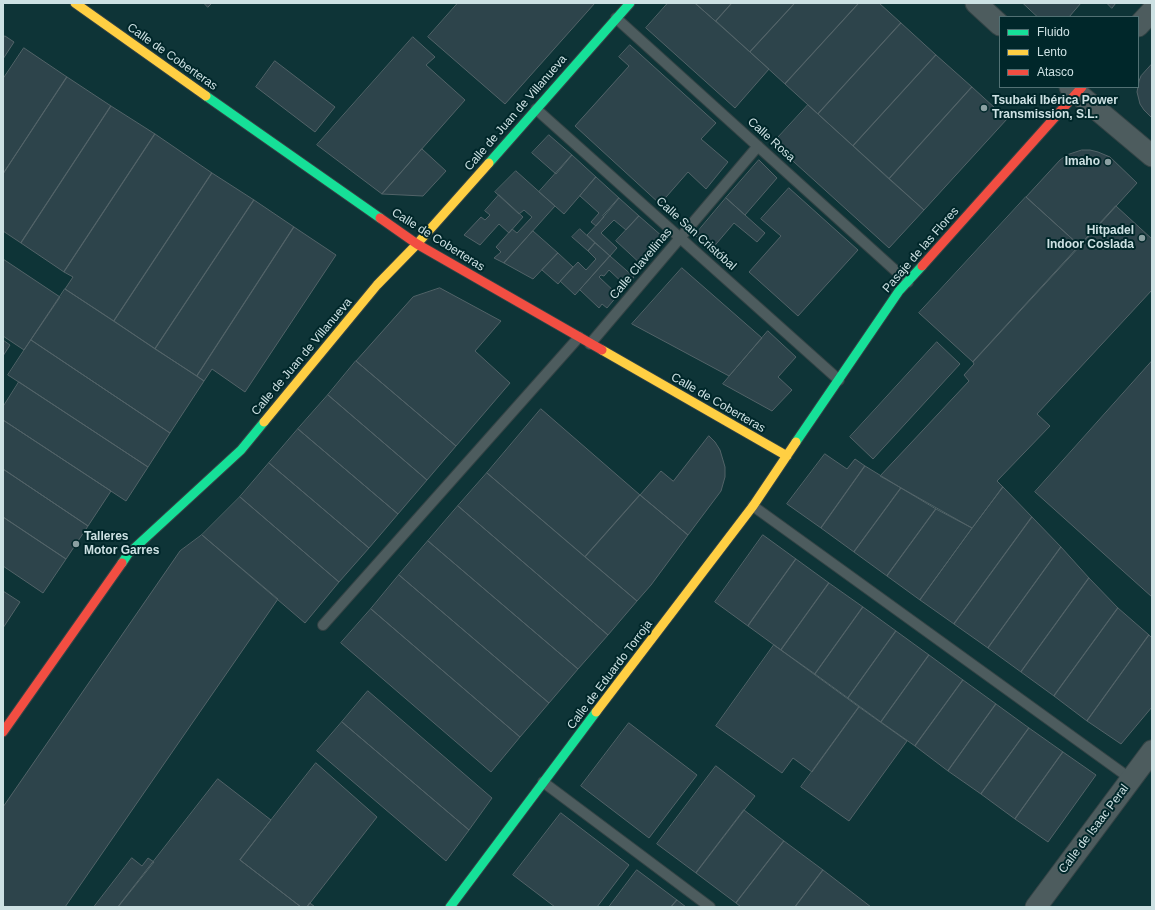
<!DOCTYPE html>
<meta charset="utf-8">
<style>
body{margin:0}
#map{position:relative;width:1155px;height:910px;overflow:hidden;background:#10282a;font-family:Helvetica,sans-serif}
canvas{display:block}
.frame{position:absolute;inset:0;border:4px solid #cde1e3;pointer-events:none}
.legend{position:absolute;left:999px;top:16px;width:140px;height:72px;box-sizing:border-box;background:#00272a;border:1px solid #527174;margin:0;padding:5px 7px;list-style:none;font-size:12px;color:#cde1e3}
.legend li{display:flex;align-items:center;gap:8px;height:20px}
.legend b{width:20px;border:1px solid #527174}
</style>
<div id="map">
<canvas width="1155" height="910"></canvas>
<div class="frame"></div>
<ul class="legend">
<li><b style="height:5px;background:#16e098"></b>Fluido</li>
<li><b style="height:5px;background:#ffcf43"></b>Lento</li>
<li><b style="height:5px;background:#f24e42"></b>Atasco</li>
</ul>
</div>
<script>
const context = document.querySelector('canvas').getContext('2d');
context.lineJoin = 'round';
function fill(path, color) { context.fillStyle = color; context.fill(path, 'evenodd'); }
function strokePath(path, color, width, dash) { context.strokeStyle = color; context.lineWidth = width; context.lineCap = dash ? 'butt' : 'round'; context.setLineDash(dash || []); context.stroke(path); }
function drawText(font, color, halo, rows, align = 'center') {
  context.font = font + ' Helvetica,sans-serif'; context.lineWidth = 4; context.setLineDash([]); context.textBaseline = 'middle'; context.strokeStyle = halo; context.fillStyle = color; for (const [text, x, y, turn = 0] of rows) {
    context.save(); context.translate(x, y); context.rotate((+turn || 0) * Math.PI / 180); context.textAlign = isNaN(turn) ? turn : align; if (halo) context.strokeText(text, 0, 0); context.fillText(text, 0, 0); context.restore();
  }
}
const built = new Path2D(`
 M3,3H1152V907H3ZM1000,17H1138V87H1000Z`);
const building = new Path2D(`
 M204,3H212L208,7Z
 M458,3H595L505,104L428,37Z
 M668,3H695L769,69L735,108L646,28Z
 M695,3H732L716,21Z
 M732,3H795L750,52L716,21Z
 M795,3H859L785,84L750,52Z
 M859,3H879L901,23L818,114L785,84Z
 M1023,3H1081L1069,17H1038Z
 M1107,3H1116L1112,8Z
 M901,23L936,55L853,146L818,114Z
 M5,36L14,42L3,59V39Z
 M413,37L435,57L426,65L465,100L382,194L317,145Z
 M630,45L716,123L701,139L728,162L706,189L688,172L660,204L575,126L629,66L619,57Z
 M24,48L67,77L3,174V79Z
 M936,55L972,87L889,179L853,146Z
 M275,61L335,107L315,132L256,87Z
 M1152,64V118L1144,110L1140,104L1137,92L1139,81L1141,76Z
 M67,77L111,106L21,243L3,231V174Z
 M972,87L1007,119L924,210L889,179Z
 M808,105L924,210L889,248L773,143Z
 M111,106L155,134L64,272L21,243Z
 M155,134L212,173L114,321L65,289L73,277L64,272Z
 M549,135L572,155L556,174L532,153Z
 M422,149L446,171L423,196L382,194Z
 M1082,150H1090L1098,152L1110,157L1137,183L1080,246L1026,197L1060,160L1067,155Z
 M572,155L596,177L564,214L539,192Z
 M759,160L777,178L745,215L726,198Z
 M516,171L555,206L504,263L494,258L501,252L496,247L512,229L517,233L532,217L524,210L519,214L495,192Z
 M212,173L254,200L155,349L114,321Z
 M596,177L619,198L596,226L591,222L599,213L580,196Z
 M789,188L858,250L798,316L749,272L781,236L761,219Z
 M499,195L523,217L509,233L499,224L480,245L464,235L481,217L485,220L490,215L485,211Z
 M1026,197L1080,246L973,362L919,313Z
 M619,198L639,216L626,230L614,220L601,233L617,248L610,256L587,235L604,217L603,216Z
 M726,198L765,233L757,242L734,223L711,250L695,235Z
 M254,200L294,227L197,376L155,349Z
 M1116,206L1152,239V290L1037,414L1050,426L997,481L1003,487L972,528L880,476L969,381L964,375L974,364L973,362Z
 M639,216L663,237V243L643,266L616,241Z
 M294,227L336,255L245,392L212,369L204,381L197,376Z
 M580,229L595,243L588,251L572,237Z
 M533,231L558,253L533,279L504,263Z
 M595,243L610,256L575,295L560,281L578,262L586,270L596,259L588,251Z
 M558,253L573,267L558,284L542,270Z
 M610,256L634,277L626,286L609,270L604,276L601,275L599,277L618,295L607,308L602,304L599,308L580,290Z
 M3,259L60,297L24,350L3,336Z
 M682,268L762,338L729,376L632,324Z
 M440,288L501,321L475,351L510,383L456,446L356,361L413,297Z
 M65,289L204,381L170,433L31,340Z
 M768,331L796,357L778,377L792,390L772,411L723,384Z
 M3,340L10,345L3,356Z
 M31,340L170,433L148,467L8,375Z
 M937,342L960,364L873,459L850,437Z
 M356,361L456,446L427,480L328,395Z
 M1152,361V597L1035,492Z
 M19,382L148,467L126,501L3,420V407Z
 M328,395L427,480L398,514L298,429Z
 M541,409L640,495L585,557L487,473Z
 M3,420L111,491L88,526L3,469Z
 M298,429L398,514L369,548L269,463Z
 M709,436L715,442L720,450L725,467V477L721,491L688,535L640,495L661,471L673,481Z
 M825,454L847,469L855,459L865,466L821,528L787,504Z
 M269,463L369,548L339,582L240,497Z
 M865,466L901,488L854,552L821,528Z
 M3,469L88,526L66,559L3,517Z
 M487,473L637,601L608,635L458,506Z
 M1003,487L1032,517L954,624L920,600Z
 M901,488L936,509L887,576L854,552Z
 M640,495L688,535L651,585L637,601L585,557Z
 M240,497L339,582L305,623L202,535Z
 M458,506L608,635L578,669L428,541Z
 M936,509L972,528L920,600L887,576Z
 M3,517L66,559L43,593L3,566Z
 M1032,517L1061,547L988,648L954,624Z
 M202,535L278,599L65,907H3V807L180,551Z
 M763,535L796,559L748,626L715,602Z
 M428,541L578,669L549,703L399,575Z
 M1061,547L1089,578L1021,672L988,648Z
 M796,559L829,583L781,650L748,626Z
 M399,575L549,703L520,737L371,609Z
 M1089,578L1118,608L1054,696L1021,672Z
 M829,583L863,607L815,674L781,650Z
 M3,591L20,602L3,628Z
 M863,607L896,631L848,698L815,674Z
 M1118,608L1149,635L1087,721L1054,696Z
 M371,609L520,737L491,772L341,643Z
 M896,631L929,655L881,722L848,698Z
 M1149,635L1152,638V707L1121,744L1087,721Z
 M774,645L859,707L812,772L793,758L782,773L716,726Z
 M929,655L963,680L915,746L881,722Z
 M963,680L996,704L948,771L915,746Z
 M368,691L492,798L469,830L342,722Z
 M996,704L1029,728L981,794L948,771Z
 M859,707L907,741L849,821L801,787Z
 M342,722L469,830L446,861L317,751Z
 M629,723L697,775L649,838L581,786Z
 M1029,728L1063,752L1015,819L981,794Z
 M1063,752L1096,775L1048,842L1015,819Z
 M316,763L377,817L307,907H301L240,860Z
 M716,766L755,796L696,873L657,844Z
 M218,779L271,820L240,860L301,907H118Z
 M744,810L784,841L736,903L696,873Z
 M561,813L629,865L597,907H555L513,875Z
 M784,841L823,870L795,907H741L736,903Z
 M132,858L142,866L148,858L154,862L118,907H94Z
 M637,870L677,900L671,907H609Z
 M823,870L871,907H795Z
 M677,900L686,907H671Z
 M310,903L315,907H307Z`);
const lane = new Path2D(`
 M616,18L908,282
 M536,109L839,380
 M590,344L758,146
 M753,506L1131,779
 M323,625L579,337
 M543,782L710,907`);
const street = new Path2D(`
 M976,3L1000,25
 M1138,26L1152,11
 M1070,87L1152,156
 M1036,907L1152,751`);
const fast = new Path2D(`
 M206,96L380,218
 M489,163L630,3
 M796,442L899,291L922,266
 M122,563L128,554L241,450L264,422
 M450,907L596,712`);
const slow = new Path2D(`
 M75,3L206,96
 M602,350L787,456
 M264,422L377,285L417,244L489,163
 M596,712L753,506L796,442`);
const jam = new Path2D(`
 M380,218L417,244L602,350
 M922,266L1082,87
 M3,732L122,563`);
const markers = [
 [984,108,4,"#8ba0a2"],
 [1108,162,4,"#8ba0a2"],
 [1142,238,4,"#8ba0a2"],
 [76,544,4,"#8ba0a2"]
];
const streetNames = [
 ["Calle de Coberteras",172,57,35],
 ["Calle de Juan de Villanueva",516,113,-49],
 ["Calle Rosa",771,140,42],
 ["Calle San Cristóbal",696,234,42],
 ["Calle de Coberteras",438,240,32],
 ["Pasaje de las Flores",921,250,-49],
 ["Calle Clavellinas",641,264,-50],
 ["Calle de Juan de Villanueva",302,357,-50],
 ["Calle de Coberteras",718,403,30],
 ["Calle de Eduardo Torroja",610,675,-53],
 ["Calle de Isaac Peral",1094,829,-53]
];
const poiNames = [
 ["Tsubaki Ibérica Power",992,101],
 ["Transmission, S.L.",992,115],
 ["Imaho",1100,162,"right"],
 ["Hitpadel",1134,231,"right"],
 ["Indoor Coslada",1134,245,"right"],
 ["Talleres",84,537],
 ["Motor Garres",84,551]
];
fill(built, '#0e3437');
fill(building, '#2d444b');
strokePath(building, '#526368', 1);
strokePath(lane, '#334345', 12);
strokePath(street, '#334345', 23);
strokePath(fast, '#334345', 11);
strokePath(slow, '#334345', 11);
strokePath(jam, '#334345', 11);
strokePath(lane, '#4d5c5e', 10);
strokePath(street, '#4d5c5e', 21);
strokePath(fast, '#16e098', 9);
strokePath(slow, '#ffcf43', 9);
strokePath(jam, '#f24e42', 9);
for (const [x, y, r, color] of markers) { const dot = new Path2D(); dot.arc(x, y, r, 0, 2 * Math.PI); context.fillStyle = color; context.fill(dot); strokePath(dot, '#00272a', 1.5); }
drawText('12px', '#cde1e3', '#00272a', streetNames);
drawText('bold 12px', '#cde1e3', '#00272a', poiNames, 'left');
</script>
